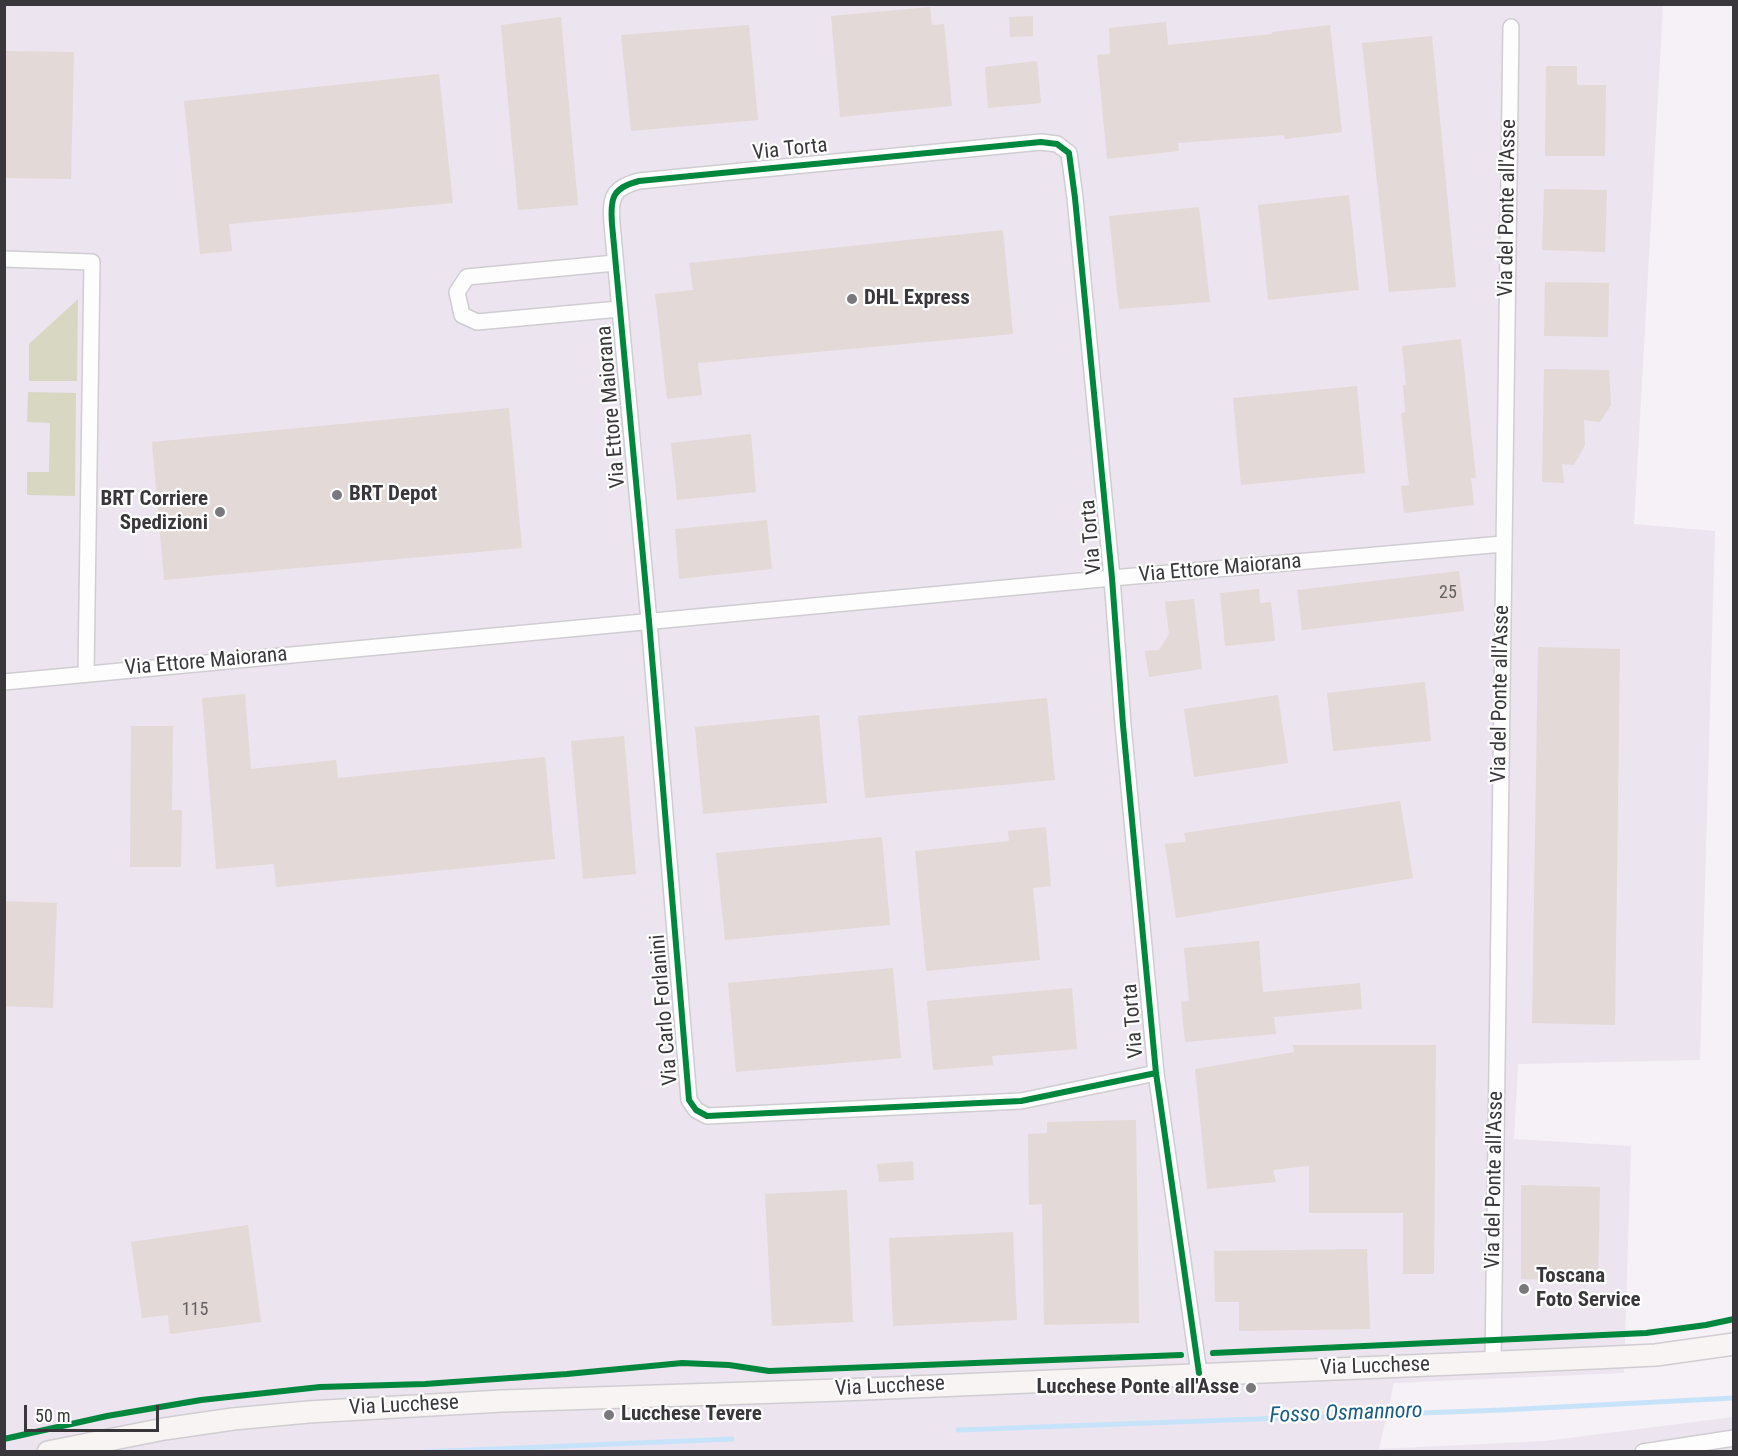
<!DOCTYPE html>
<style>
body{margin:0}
#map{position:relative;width:1738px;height:1456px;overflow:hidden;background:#f5f1f7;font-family:"Roboto Condensed",sans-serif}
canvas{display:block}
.frame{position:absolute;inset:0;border:6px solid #39373b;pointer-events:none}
.scale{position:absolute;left:24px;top:1405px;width:135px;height:27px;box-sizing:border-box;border:3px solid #39373b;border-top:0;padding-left:8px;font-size:18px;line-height:21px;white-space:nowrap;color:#39373b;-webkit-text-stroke:4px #fff;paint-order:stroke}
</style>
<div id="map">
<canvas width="1738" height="1456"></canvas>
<div class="frame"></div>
<div class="scale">50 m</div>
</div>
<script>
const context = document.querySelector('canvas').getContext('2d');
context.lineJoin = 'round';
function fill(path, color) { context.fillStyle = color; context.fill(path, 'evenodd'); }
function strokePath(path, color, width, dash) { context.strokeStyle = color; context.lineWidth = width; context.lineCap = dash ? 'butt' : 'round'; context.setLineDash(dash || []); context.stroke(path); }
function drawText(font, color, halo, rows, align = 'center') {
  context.font = font + ' "Roboto Condensed",sans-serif'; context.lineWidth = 4.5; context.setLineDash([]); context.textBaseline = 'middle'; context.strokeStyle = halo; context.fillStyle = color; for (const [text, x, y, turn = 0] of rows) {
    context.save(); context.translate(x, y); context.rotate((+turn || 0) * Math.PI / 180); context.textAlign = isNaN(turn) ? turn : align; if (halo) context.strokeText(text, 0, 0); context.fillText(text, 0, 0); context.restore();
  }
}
const built = new Path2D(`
 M5,5H1663L1634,524L1715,531L1700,1060L1518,1064L1514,1139L1631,1146L1624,1373L1394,1383L1379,1449L1545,1441L1733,1417V1451L5,1452Z`);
const green = new Path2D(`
 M78,299L77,381H29V344Z
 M28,392L76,393L75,496L27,495V472H49L50,423L27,422Z`);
const stream = new Path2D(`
 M958,1430L1502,1410L1734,1398
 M424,1452L732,1439`);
const building = new Path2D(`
 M930,7L932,25L944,24L952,106L840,117L831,16Z
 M1033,16V36L1010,37L1009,17Z
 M561,17L578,205L518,210L501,25Z
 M1166,22L1168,45L1272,34V32L1330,25L1342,132L1285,139L1284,135L1178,143L1179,151L1107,159L1097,55L1110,54L1109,28Z
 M749,25L758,120L631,131L621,35Z
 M1432,36L1456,287L1389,292L1362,43Z
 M4,51L74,52L71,179L4,178Z
 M1037,61L1041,103L988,108L985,67Z
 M1546,66H1577V85H1606L1605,156H1545Z
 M439,74L453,203L229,224L232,251L200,254L184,101Z
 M1544,189L1607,190L1605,252L1542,250Z
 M1349,195L1359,290L1268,300L1258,205Z
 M1199,207L1210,302L1119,309L1109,216Z
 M1003,230L1013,334L698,363L702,395L667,399L655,294L693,290L689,263Z
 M1545,282L1609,283L1608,337L1544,336Z
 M1461,339L1476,478H1471L1474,505L1404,513L1401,486L1409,485L1401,413L1405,412L1403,385H1406L1402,346Z
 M1544,369L1609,370L1611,405L1600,422L1584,420L1585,445L1574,465L1562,464L1564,483L1542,482Z
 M1357,386L1365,473L1241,485L1233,398Z
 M509,408L522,548L164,580L152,442Z
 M751,434L756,492L677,500L671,443Z
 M767,520L772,569L679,579L675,529Z
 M1459,571L1464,611L1302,630L1297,590Z
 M1259,589L1260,603L1271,602L1275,641L1225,646L1220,593Z
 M1194,599L1202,669L1149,677L1145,651L1159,650L1169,634L1165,602Z
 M1538,647L1620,649L1615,1025L1532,1023Z
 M1425,682L1431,741L1333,751L1327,693Z
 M245,694L251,769L336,760L338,778L545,757L555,859L276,887L274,864L216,869L202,698Z
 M1278,695L1288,763L1194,777L1184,709Z
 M1047,698L1055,780L865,798L858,716Z
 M819,715L827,803L703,814L695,727Z
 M131,726H173L172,810H182L181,867H130Z
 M624,736L636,874L583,879L571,741Z
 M1400,801L1413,878L1176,918L1165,844L1186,842L1184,833Z
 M1046,827L1051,886L1033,888L1040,960L926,971L915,851L1009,841L1008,831Z
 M882,837L890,925L725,940L716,853Z
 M4,901L57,903L53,1008L4,1006Z
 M1259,941L1263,992L1360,983L1362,1009L1274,1017L1276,1034L1185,1042L1181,1002L1189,1001L1184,948Z
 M893,968L901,1058L736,1072L728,983Z
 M1072,988L1077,1049L992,1056L993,1065L933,1070L927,1001Z
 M1293,1045H1436L1434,1274H1403V1213H1309V1166L1273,1170L1276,1182L1207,1189L1195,1069L1294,1052Z
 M1136,1120L1139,1323L1044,1325L1042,1204L1029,1205L1028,1134L1047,1133V1122Z
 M913,1161L914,1180L879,1182L877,1164Z
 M1521,1185L1600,1187L1598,1281L1521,1279Z
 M847,1190L853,1322L772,1326L765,1194Z
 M248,1225L261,1322L170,1334L168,1315L142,1318L131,1242Z
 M1013,1232L1017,1320L893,1326L889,1238Z
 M1367,1249L1370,1329L1239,1331V1302H1215L1214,1251Z`);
const minor = new Path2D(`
 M4,259L92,262L86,673
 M615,263L467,277L457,292L462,315L477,322L619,309
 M4,682L1112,578L1503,544
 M1156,1073L1021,1101L707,1116L696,1110L689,1100L649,621L612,224C610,198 612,188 639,181L1041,142L1057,144L1069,153L1075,198L1112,578L1123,725L1156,1073L1199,1373
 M1493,1362L1511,27
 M1643,1452L1734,1438`);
const secondary = new Path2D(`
 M48,1452L164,1429L233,1419L308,1412L502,1401L841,1390L1594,1358L1656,1355L1734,1344`);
const cycleway = new Path2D(`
 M1156,1073L1021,1101L707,1116L696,1110L689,1100L649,621L612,224C610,198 612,188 639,181L1041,142L1057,144L1069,153L1075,198L1112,578L1123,725L1156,1073L1199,1373
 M1213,1353L1646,1333L1706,1325L1734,1319
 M4,1439L107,1416L201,1400L320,1387L425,1384L567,1374L682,1363L729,1365L769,1371L1181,1355`);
const markers = [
 [852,299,6,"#7b787d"],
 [337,495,6,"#7b787d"],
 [220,512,6,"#7b787d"],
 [1524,1289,6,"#7b787d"],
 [1251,1388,6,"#7b787d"],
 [609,1415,6,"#7b787d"]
];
const numberNames = [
 ["25",1448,593],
 ["115",195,1310]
];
const streetNames = [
 ["Via Torta",790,150,-6],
 ["Via del Ponte all'Asse",1508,208,-89],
 ["Via Ettore Maiorana",612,407,-95],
 ["Via Torta",1092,537,-95],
 ["Via Ettore Maiorana",1220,569,-5],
 ["Via Ettore Maiorana",206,662,-5],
 ["Via del Ponte all'Asse",1501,694,-89],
 ["Via Carlo Forlanini",665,1010,-95],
 ["Via Torta",1134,1021,-95],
 ["Via del Ponte all'Asse",1495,1180,-89],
 ["Via Lucchese",1375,1367,-2],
 ["Via Lucchese",890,1387,-3],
 ["Via Lucchese",404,1406,-3]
];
const poiNames = [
 ["DHL Express",864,299],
 ["BRT Depot",349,495],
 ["BRT Corriere",208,500,"right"],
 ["Spedizioni",208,524,"right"],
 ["Toscana",1536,1277],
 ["Foto Service",1536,1301],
 ["Lucchese Ponte all'Asse",1239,1388,"right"],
 ["Lucchese Tevere",621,1415]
];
const waterNames = [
 ["Fosso Osmannoro",1346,1414,-2]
];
fill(built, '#ece4ef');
fill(green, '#d8d8c2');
strokePath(stream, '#c7e3fa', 5);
fill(building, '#e3d9d6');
strokePath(minor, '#d0cdd2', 18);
strokePath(secondary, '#d0cdd2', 24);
strokePath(minor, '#fefdfe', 15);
strokePath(secondary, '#f8f4f3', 21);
strokePath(cycleway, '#00873e', 6);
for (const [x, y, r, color] of markers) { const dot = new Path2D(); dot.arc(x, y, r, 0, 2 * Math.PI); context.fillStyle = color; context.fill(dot); strokePath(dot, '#fff', 2); }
drawText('18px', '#646062', null, numberNames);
drawText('21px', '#39373b', '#fff', streetNames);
drawText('bold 21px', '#39373b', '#fff', poiNames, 'left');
drawText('italic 22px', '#195c84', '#fff', waterNames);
</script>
